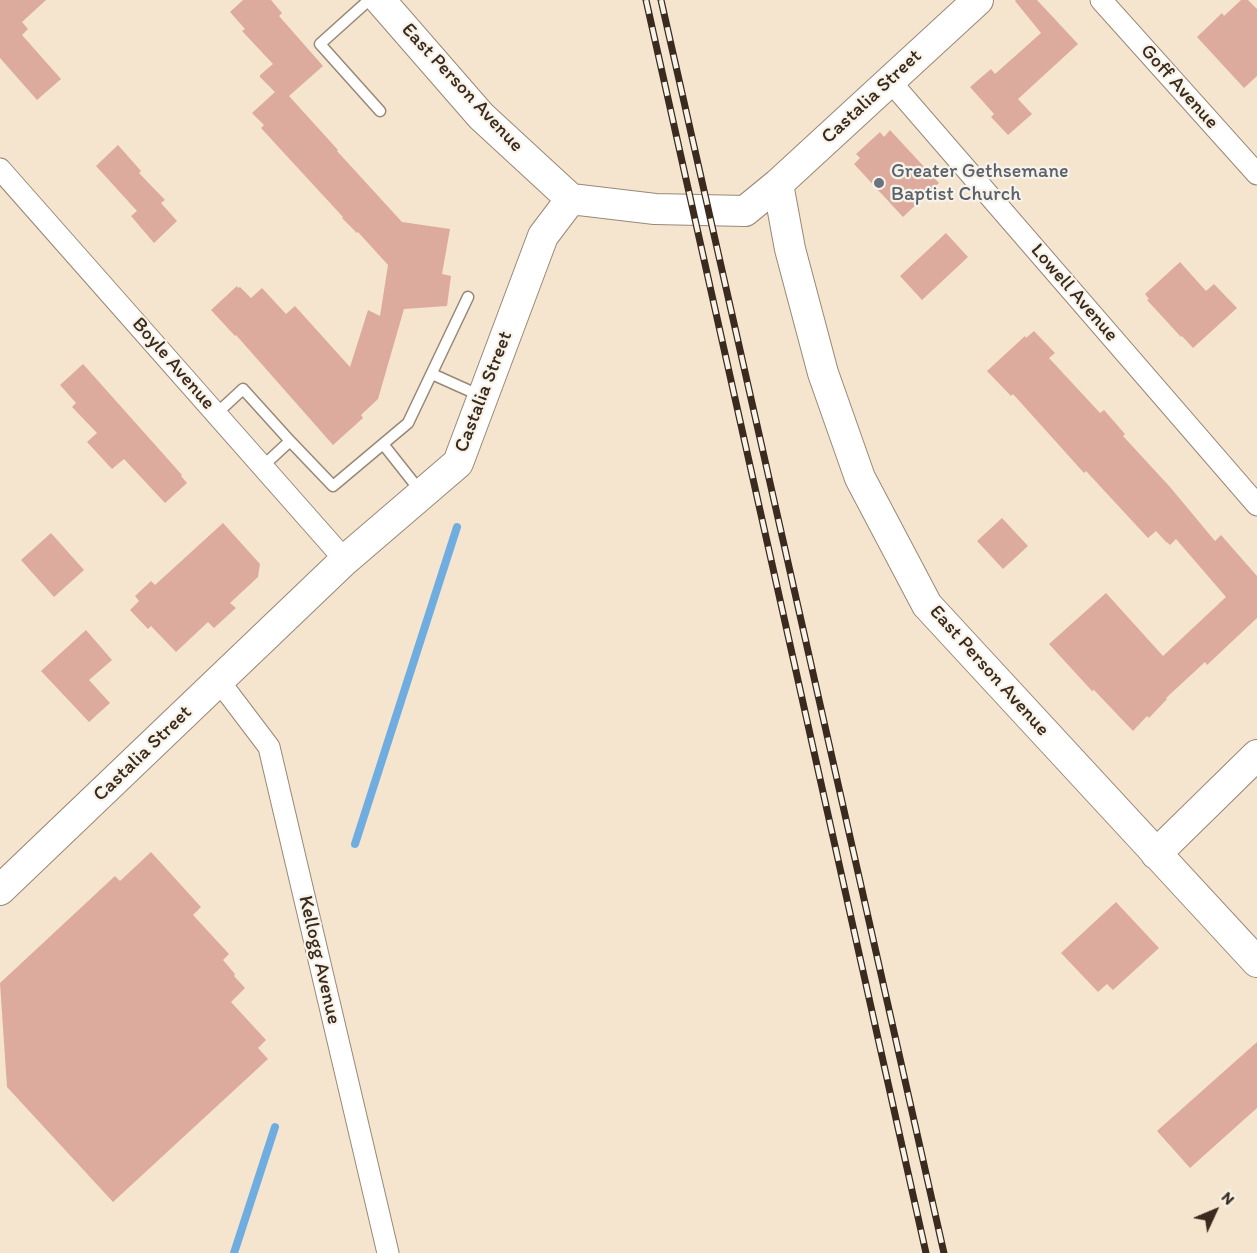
<!DOCTYPE html>
<style>
body{margin:0}
#map{position:relative;width:1257px;height:1253px;overflow:hidden;background:#f5e5cf;font-family:Itim,sans-serif}
canvas{display:block}
.north{position:absolute;left:1185px;top:1181px;width:60px;height:60px;-webkit-text-stroke:4px #f7f3e8;paint-order:stroke;rotate:46deg;font-size:16px;font-weight:700;line-height:24px;text-align:center;color:#3b2a1e}
.north::after{content:'';display:block;margin:auto;width:21px;height:27px;background:#3b2a1e;clip-path:polygon(50% 0,100% 100%,50% 72%,0 100%)}
</style>
<div id="map">
<canvas width="1257" height="1253"></canvas>
<div class="north">N</div>
</div>
<script>
const context = document.querySelector('canvas').getContext('2d');
context.lineJoin = 'round';
function strokePath(path, color, width, dash) { context.strokeStyle = color; context.lineWidth = width; context.lineCap = dash ? 'butt' : 'round'; context.setLineDash(dash || []); context.stroke(path); }
function fill(path, color) { context.fillStyle = color; context.fill(path, 'evenodd'); }
function drawText(font, color, halo, rows, align = 'center') {
  context.font = font + ' Itim,sans-serif'; context.lineWidth = 4.5; context.setLineDash([]); context.textBaseline = 'middle'; context.strokeStyle = halo; context.fillStyle = color; for (const [text, x, y, turn = 0] of rows) {
    context.save(); context.translate(x, y); context.rotate((+turn || 0) * Math.PI / 180); context.textAlign = isNaN(turn) ? turn : align; if (halo) context.strokeText(text, 0, 0); context.fillText(text, 0, 0); context.restore();
  }
}
const stream = new Path2D(`
 M355,844L457,527
 M234,1253L275,1127`);
const building = new Path2D(`
 M0,0H46L22,22L28,29L22,35L61,79L37,100L0,58Z
 M243,0H271L282,13L279,16L323,66L289,96L338,150L337,151L402,222L450,229L442,274L451,276L447,306L404,309L378,399L361,415L363,418L333,445L236,335L235,336L211,310L237,286L238,288L240,287L251,298L262,288L286,314L295,306L350,367L368,310L380,316L388,265L358,232L357,233L342,218L343,217L295,165L261,128L264,125L252,113L275,92L260,77V75L273,64L242,31L245,29L230,12Z
 M1016,0H1037L1078,44L1018,99L1032,114L1008,135L991,117L994,114L970,87L991,69L995,74L1041,33L1015,1Z
 M1241,0H1248L1257,9V76L1244,88L1197,37L1222,13L1224,16Z
 M890,130L939,183L903,217L854,164L860,158L856,154L880,132L884,137Z
 M118,145L141,171L139,173L165,200L161,203L177,221L154,243L131,216L137,211L96,166Z
 M946,233L968,257L922,300L900,276Z
 M1180,262L1206,291L1214,284L1237,308L1193,348L1182,336L1181,337L1147,300L1149,299L1145,294Z
 M1034,331L1055,353L1049,358L1100,413L1104,410L1125,434L1123,436L1170,487L1215,541L1221,535L1257,576V618L1207,665L1205,662L1166,698L1167,699L1149,718L1147,716L1133,731L1094,690L1092,691L1049,644L1106,593L1163,656L1226,597L1176,539L1170,545L1167,542V543L1156,531L1148,538L1086,471L1084,473L1013,394L1011,396L987,371L1025,336L1026,338Z
 M83,364L182,475L181,476L187,483L165,503L124,459L112,469L87,442L97,433L72,407L76,403L60,385Z
 M1002,518L1028,546L1003,569L977,541Z
 M223,523L260,564L258,577L230,603L236,608L214,628L208,622L176,652L151,626L148,629L130,610L139,601L135,596L151,581L155,585Z
 M51,533L84,570L54,597L21,560Z
 M86,630L112,660L89,680L110,703L89,722L41,671Z
 M151,852L201,907L193,915L229,954L223,960L235,974L234,976L245,988L231,1002L266,1040L258,1048L268,1059L113,1202L7,1087L0,983L115,876L120,881Z
 M1116,902L1159,948L1113,990L1107,984L1098,992L1061,953Z
 M1257,1042V1108L1190,1168L1157,1131Z`);
const lane = new Path2D(`
 M369,0L320,44L380,111
 M432,374L481,396
 M216,414L243,389L290,441L263,466
 M290,441L333,486L383,444L421,492
 M383,444L408,423L468,297`);
const street = new Path2D(`
 M1101,0L1257,174
 M890,81L1257,505
 M0,169L345,560
 M219,681L269,747L388,1253`);
const secondary = new Path2D(`
 M380,0L481,116L571,199
 M778,184L790,249L823,373L860,478L927,605L1257,962
 M571,199L655,209L745,211L778,184L978,0
 M1156,854L1257,755
 M0,890L345,560L458,463L543,236L571,199`);
const rail = new Path2D(`
 M646,0L926,1253
 M661,0L944,1253`);
const markers = [
 [879,183,6,"#6b7280"]
];
const streetNames = [
 ["Goff Avenue",1179,87,48],
 ["East Person Avenue",462,88,47],
 ["Castalia Street",872,97,-43],
 ["Lowell Avenue",1074,293,49],
 ["Boyle Avenue",173,364,49],
 ["Castalia Street",484,392,-69],
 ["East Person Avenue",989,671,48],
 ["Castalia Street",143,754,-44],
 ["Kellogg Avenue",319,960,77]
];
const worshipNames = [
 ["Greater Gethsemane",891,172],
 ["Baptist Church",891,195]
];
strokePath(stream, '#6fade1', 8);
fill(building, '#ddaa9e');
strokePath(lane, '#988876', 13);
strokePath(street, '#988876', 23);
strokePath(secondary, '#988876', 32);
strokePath(lane, '#fff', 10);
strokePath(street, '#fff', 21);
strokePath(secondary, '#fff', 30);
strokePath(rail, '#3b2a1e', 7);
strokePath(rail, '#f7f3e8', 4.5, [14]);
for (const [x, y, r, color] of markers) { const dot = new Path2D(); dot.arc(x, y, r, 0, 2 * Math.PI); context.fillStyle = color; context.fill(dot); strokePath(dot, '#f7f3e8', 2); }
drawText('20px', '#3b2a1e', '#f7f3e8', streetNames);
drawText('20px', '#5b616d', '#f7f3e8', worshipNames, 'left');
</script>
